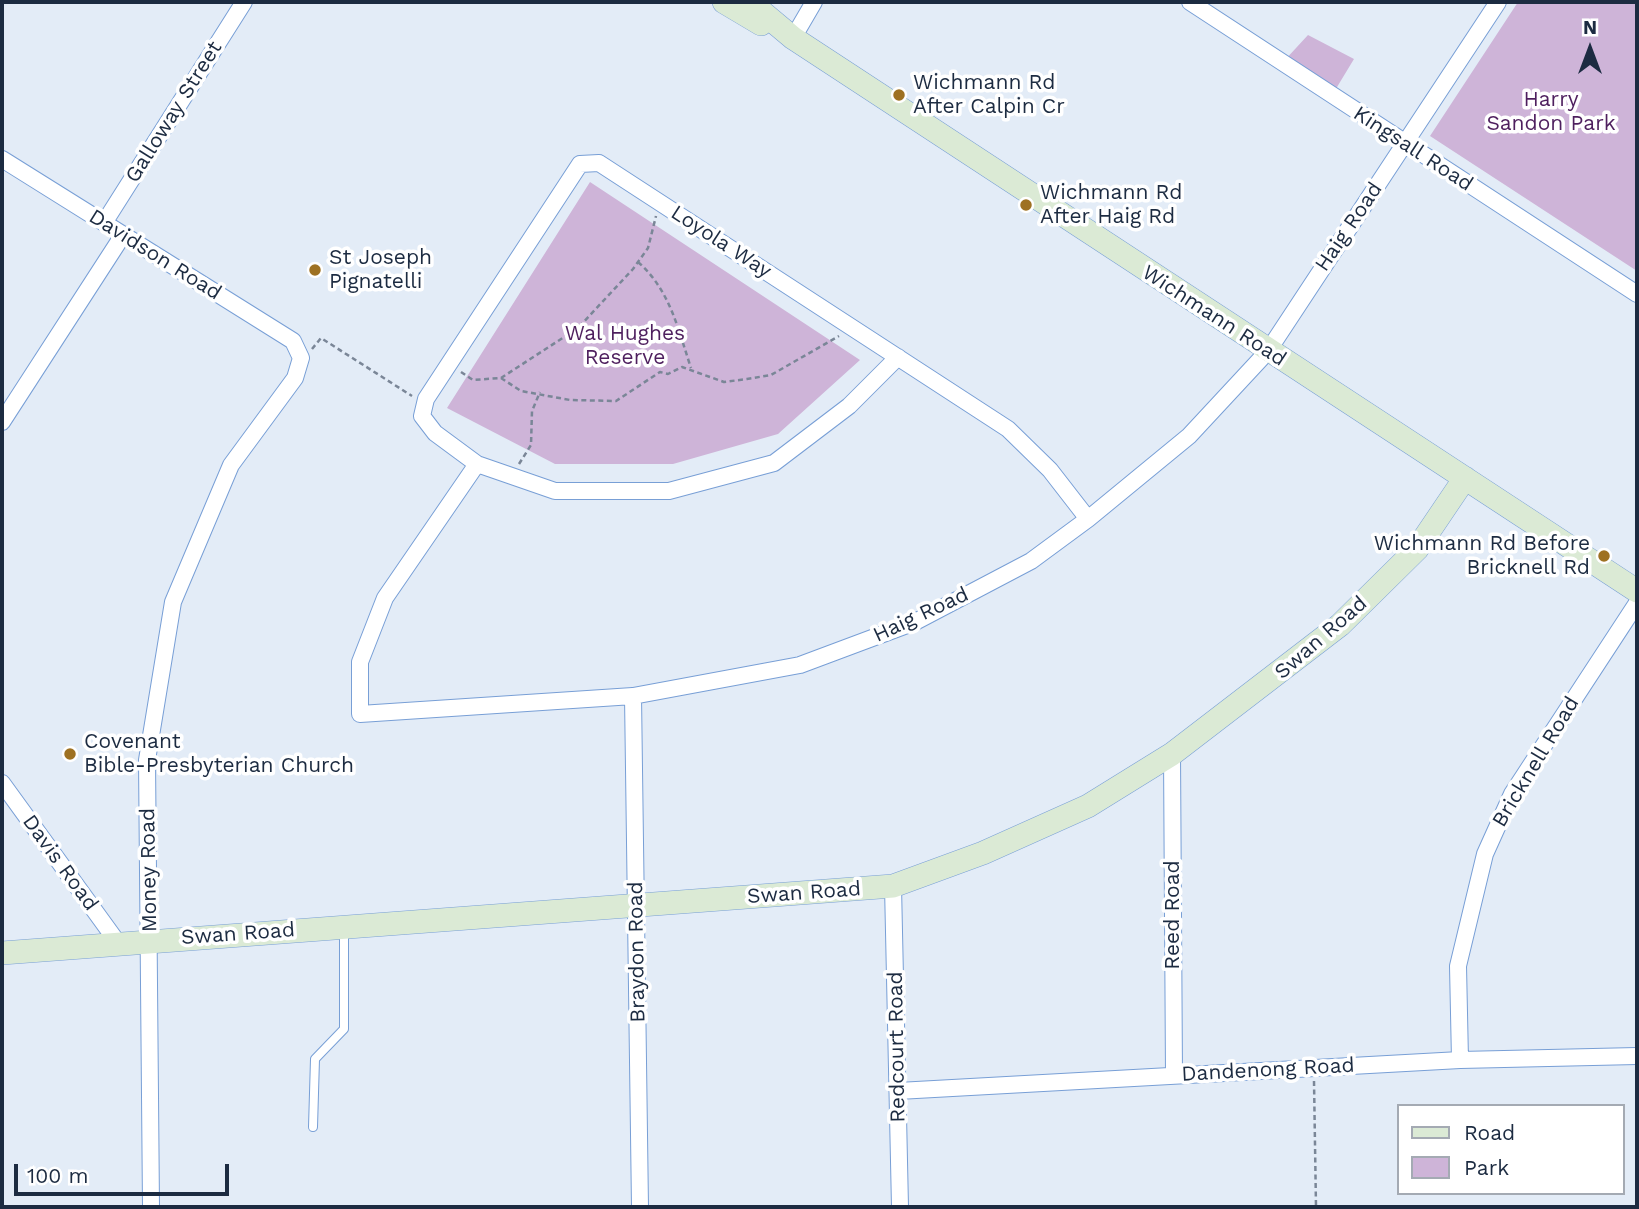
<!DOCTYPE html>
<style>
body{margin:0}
#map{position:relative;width:1639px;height:1209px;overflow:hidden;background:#e3ecf7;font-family:"Work Sans",sans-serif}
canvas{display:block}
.frame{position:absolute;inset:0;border:4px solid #1c2b41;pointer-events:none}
.legend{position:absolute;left:1397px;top:1104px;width:228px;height:91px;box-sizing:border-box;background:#fff;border:2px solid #a4aab3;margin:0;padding:9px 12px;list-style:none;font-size:21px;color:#1c2b41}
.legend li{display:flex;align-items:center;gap:14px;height:35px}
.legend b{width:35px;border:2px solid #a4aab3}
.north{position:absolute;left:1555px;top:14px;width:70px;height:70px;-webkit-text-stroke:5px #fff;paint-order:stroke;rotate:0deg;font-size:19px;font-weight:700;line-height:28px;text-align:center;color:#1c2b41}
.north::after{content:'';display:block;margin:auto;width:24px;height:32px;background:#1c2b41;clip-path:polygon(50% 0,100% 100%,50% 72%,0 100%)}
.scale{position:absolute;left:14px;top:1164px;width:215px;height:32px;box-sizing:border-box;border:4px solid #1c2b41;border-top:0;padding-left:9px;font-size:21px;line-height:24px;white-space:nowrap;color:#1c2b41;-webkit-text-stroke:5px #fff;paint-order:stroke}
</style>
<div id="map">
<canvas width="1639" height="1209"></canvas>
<div class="frame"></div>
<ul class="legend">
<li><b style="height:9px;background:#dbead5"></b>Road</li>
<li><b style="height:19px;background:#ceb4d8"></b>Park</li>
</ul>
<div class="north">N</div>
<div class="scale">100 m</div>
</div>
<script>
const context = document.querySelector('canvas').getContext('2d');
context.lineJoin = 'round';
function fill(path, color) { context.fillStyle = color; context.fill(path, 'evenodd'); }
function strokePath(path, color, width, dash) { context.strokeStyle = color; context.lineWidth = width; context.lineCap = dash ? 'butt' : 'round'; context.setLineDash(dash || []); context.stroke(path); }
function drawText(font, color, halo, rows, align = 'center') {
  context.font = font + ' "Work Sans",sans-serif'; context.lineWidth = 7; context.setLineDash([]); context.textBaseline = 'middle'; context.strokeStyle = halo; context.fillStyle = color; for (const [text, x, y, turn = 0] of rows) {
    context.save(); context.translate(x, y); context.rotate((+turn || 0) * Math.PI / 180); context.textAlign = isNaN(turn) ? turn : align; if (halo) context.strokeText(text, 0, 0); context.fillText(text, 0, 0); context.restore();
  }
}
const green = new Path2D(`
 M1518,2H1637V271L1430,136Z
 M1308,35L1354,59L1334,92L1284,61Z
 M590,182L860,360L778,434L673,464H555L447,408Z`);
const path = new Path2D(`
 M638,262C670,290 678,329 691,368
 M312,349L321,338L412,396
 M461,372L473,380L501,378L578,328L633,269L648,248L656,216
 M501,378L521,391L570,400L616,401L660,372L668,374L682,367L724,382L747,379L771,375L839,336
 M519,464L531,445L532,411L540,392
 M1314,1081L1316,1207`);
const lane = new Path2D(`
 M313,1127L315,1059L344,1029V929`);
const street = new Path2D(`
 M1190,2L1637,294
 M793,38L814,2
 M2,159L293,341L301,358L295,378L231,465L173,602L147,760L151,1207
 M104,223L244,2
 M898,357L849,406L774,463L669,491H555L477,464L435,433L422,416L426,399L580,164L599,163L1008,429L1050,470L1088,519
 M2,422L123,235
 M477,464L385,598L360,662V714L633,696L800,665L915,622L1031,561L1088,519L1189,436L1268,351L1498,2
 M633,696L640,1207
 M1172,754L1174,1075
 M2,783L118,943
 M893,886L900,1207
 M1460,1060L1458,966L1485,854L1512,794L1637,603
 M898,1091L1460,1060L1637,1056`);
const secondary = new Path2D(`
 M724,2L761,24
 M750,2L793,38L1637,591
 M2,953L893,886L983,853L1088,806L1172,754L1340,625L1417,549L1465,478`);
const markers = [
 [899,95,7,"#9e7122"],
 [1026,205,7,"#9e7122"],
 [315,270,7,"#9e7122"],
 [1604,556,7,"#9e7122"],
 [70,754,7,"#9e7122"]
];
const poiNames = [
 ["Wichmann Rd",913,83],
 ["After Calpin Cr",913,107],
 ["Wichmann Rd",1040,193],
 ["After Haig Rd",1040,217],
 ["St Joseph",329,258],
 ["Pignatelli",329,282],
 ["Wichmann Rd Before",1590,544,"right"],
 ["Bricknell Rd",1590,568,"right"],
 ["Covenant",84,742],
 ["Bible-Presbyterian Church",84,766]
];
const parkNames = [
 ["Harry",1551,100],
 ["Sandon Park",1551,124],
 ["Wal Hughes",625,334],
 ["Reserve",625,358]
];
const streetNames = [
 ["Galloway Street",174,112,-58],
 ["Kingsall Road",1413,149,33],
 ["Haig Road",1349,227,-56],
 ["Loyola Way",721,242,33],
 ["Davidson Road",155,255,32],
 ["Wichmann Road",1214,316,33],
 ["Haig Road",921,615,-25],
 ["Swan Road",1321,638,-41],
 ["Bricknell Road",1536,762,-59],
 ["Davis Road",60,863,54],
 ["Money Road",149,870,-91],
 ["Swan Road",804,893,-4],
 ["Reed Road",1173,915,-90],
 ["Swan Road",238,934,-4],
 ["Braydon Road",637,952,-91],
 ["Redcourt Road",897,1047,-91],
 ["Dandenong Road",1268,1070,-3]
];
fill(green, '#ceb4d8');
strokePath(lane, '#789fd6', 10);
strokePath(street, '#789fd6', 18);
strokePath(secondary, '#789fd6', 24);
strokePath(path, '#7a8697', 2.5, [5, 3.5]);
strokePath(lane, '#fff', 8);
strokePath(street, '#fff', 16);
strokePath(secondary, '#dbead5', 23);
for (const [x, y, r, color] of markers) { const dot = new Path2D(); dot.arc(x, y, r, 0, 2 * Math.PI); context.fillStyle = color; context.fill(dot); strokePath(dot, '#fff', 2.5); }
drawText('21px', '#1c2b41', '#fff', poiNames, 'left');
drawText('21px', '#4e1f5e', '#fff', parkNames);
drawText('21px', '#1c2b41', '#fff', streetNames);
</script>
